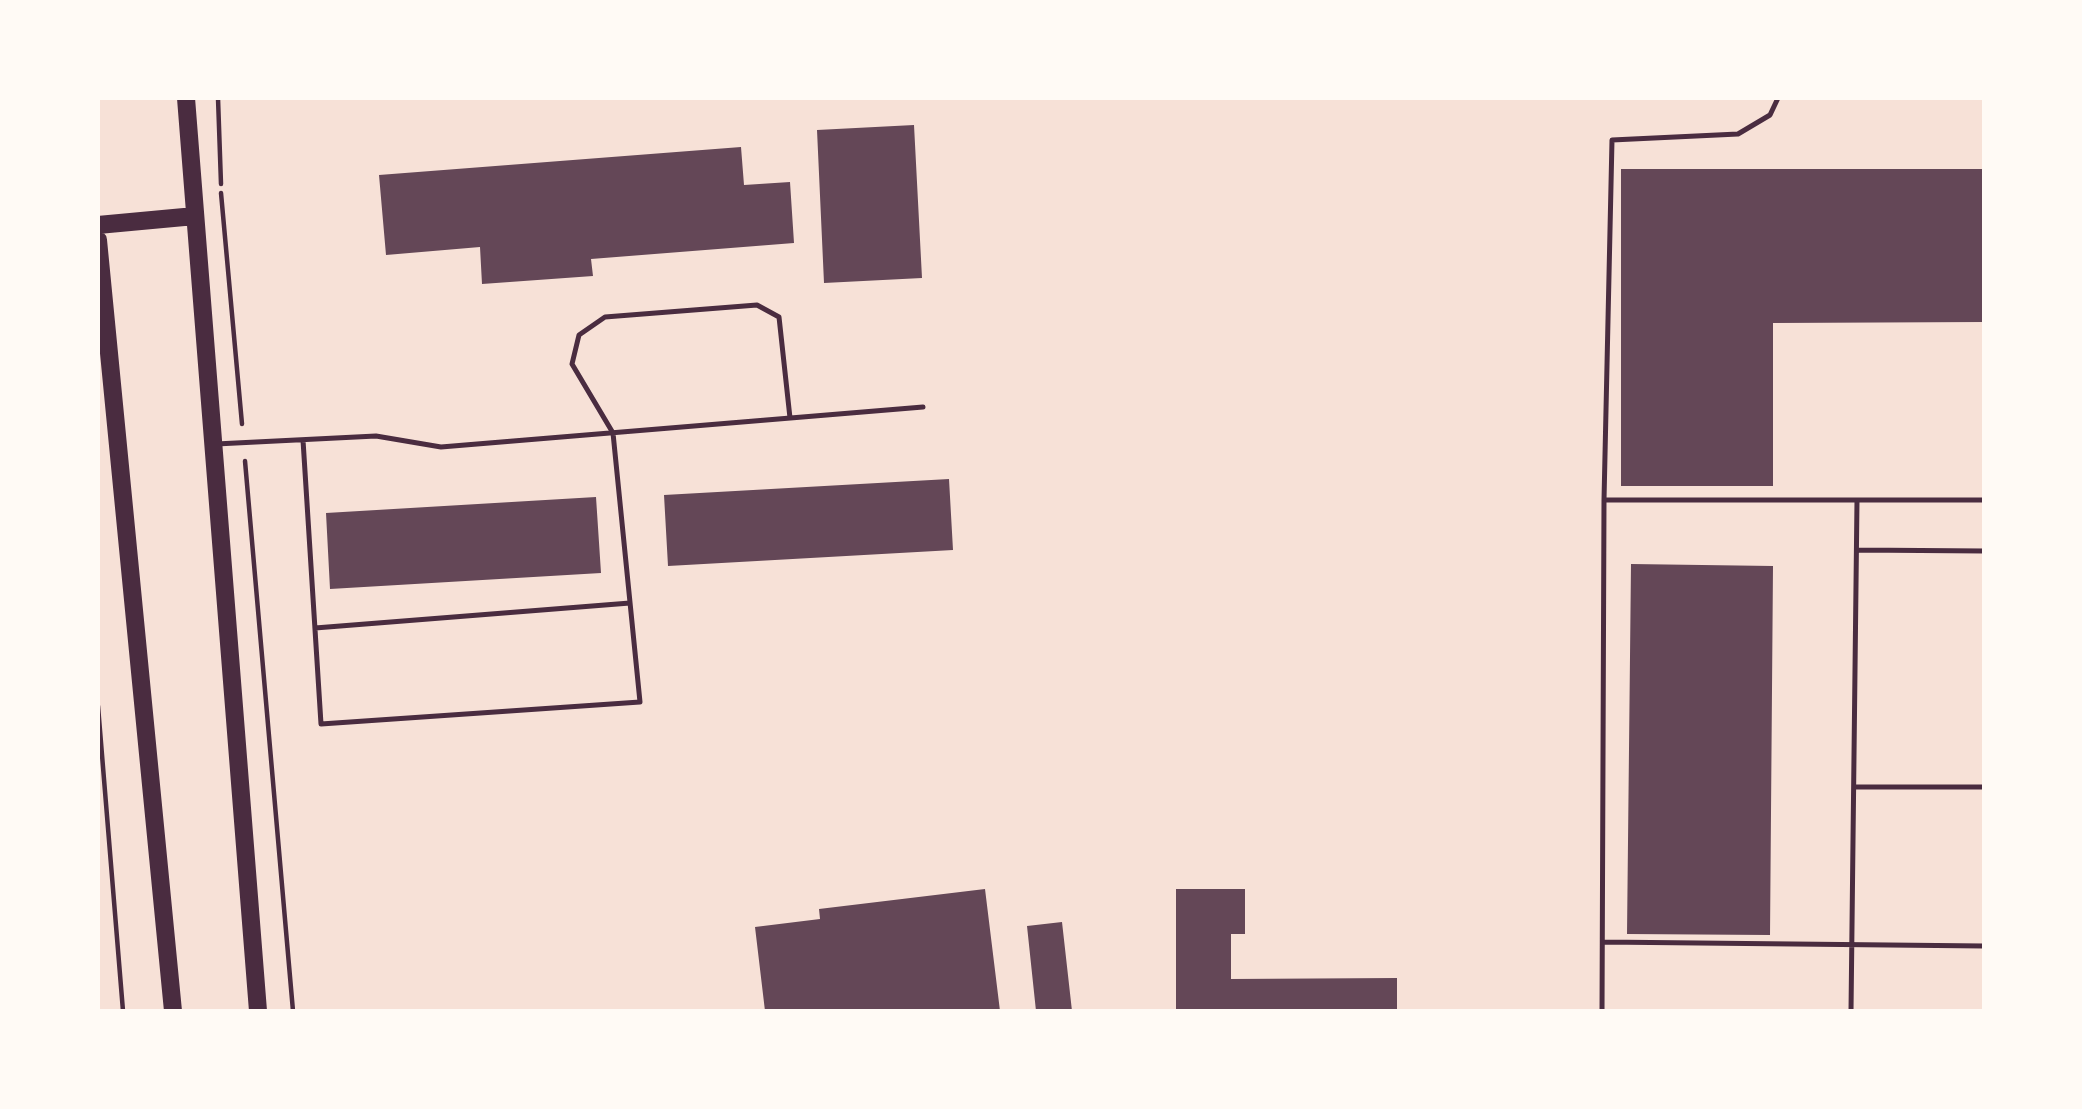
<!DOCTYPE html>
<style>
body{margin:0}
#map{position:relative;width:2082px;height:1109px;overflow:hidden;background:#f7e1d7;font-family:Cabin,sans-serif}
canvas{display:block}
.frame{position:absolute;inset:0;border:100px solid #fffaf5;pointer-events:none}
</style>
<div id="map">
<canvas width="2082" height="1109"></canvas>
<div class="frame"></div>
</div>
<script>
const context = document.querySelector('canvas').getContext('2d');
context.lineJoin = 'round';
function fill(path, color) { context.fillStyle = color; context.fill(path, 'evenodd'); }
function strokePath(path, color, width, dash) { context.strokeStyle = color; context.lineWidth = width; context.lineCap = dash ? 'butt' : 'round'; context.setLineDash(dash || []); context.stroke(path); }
const building = new Path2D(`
 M914,125L922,278L824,283L817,130Z
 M741,147L744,185L790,182L794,243L591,259L593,276L482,284L480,247L386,255L379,175Z
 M1621,169H1984V322L1773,323V486H1621Z
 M949,479L953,550L668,566L664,495Z
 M596,497L601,573L330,589L326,513Z
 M1631,564L1773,566L1770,935L1627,934Z
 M985,889L1000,1011H765L755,927L820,919L819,909Z
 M1176,889H1245V934H1231V979L1397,978V1011H1176Z
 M1062,922L1072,1011H1036L1027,926Z`);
const path = new Path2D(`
 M218,98L221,184
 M221,193L242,424
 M245,461L293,1011
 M98,706L123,1011`);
const service = new Path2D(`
 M303,440L321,724L640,702L613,433L572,364L579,335L605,317L757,305L779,317L790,418
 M216,444L376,436L441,447L923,407
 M1604,500L1612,140L1738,134L1770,115L1778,98
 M1857,550L1984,551
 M315,628L630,603
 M1854,787H1984
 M1603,942L1984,946
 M1602,1011L1604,500H1984
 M1851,1011L1857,500`);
const primary = new Path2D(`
 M186,98L258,1011
 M98,225L195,216
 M98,240L173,1011`);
fill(building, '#644757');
strokePath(path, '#4a2c40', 4.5);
strokePath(service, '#4a2c40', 5);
strokePath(primary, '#4a2c40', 18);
</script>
